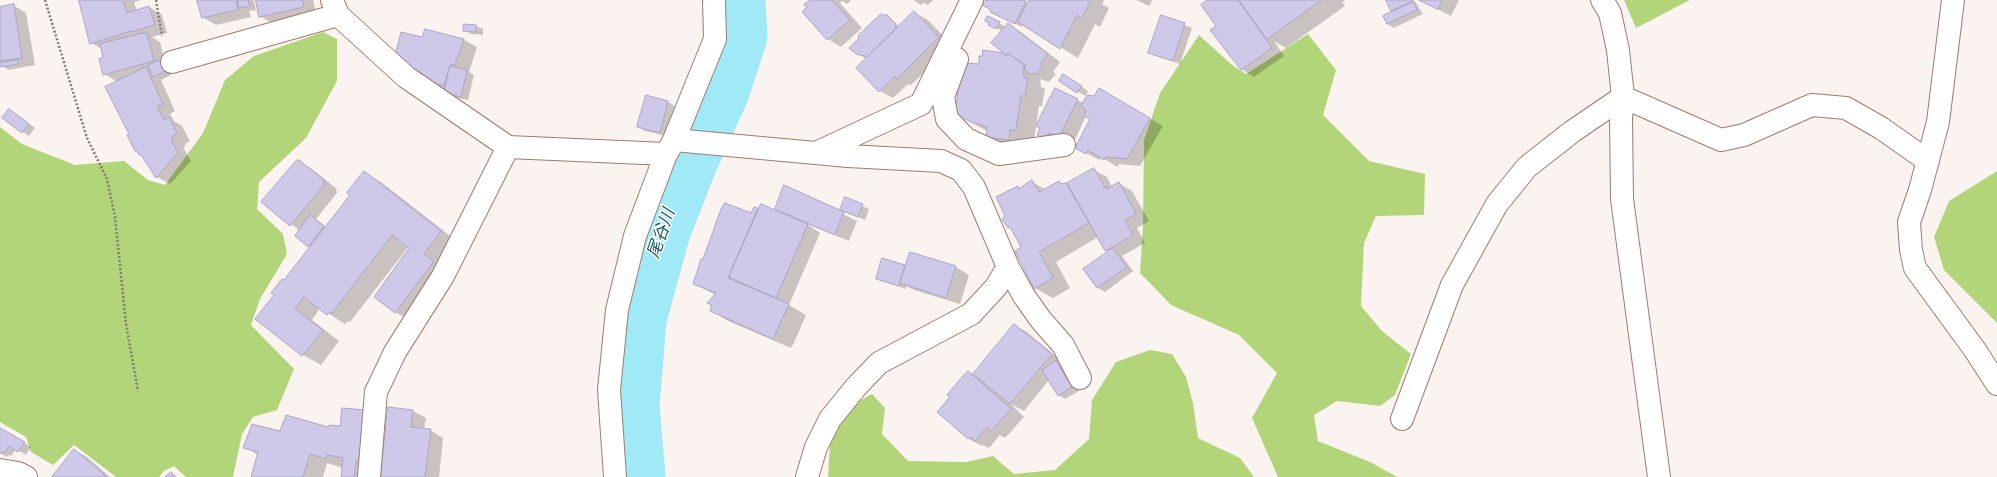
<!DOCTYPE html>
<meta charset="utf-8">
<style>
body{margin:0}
canvas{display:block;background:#fbf3f0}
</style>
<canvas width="1997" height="477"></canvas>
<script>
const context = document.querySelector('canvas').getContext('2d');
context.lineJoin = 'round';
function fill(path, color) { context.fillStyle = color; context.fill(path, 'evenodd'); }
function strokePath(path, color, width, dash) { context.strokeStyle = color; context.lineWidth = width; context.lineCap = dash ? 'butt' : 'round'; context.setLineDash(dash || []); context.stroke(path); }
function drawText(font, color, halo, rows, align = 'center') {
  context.font = font + ' Spectral,"Noto Sans JP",serif'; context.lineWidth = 3; context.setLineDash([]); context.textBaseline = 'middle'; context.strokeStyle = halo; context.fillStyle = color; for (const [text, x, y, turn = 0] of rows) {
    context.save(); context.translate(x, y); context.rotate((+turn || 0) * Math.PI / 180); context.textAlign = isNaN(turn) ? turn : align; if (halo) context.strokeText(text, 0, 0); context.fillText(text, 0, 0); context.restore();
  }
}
const forest = new Path2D(`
 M1624,0H1690L1636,28Z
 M323,32L337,39V81L306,138L259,182L257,209L283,234L287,254L260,299L251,325L294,369L277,410L253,417L242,434L233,477H186L174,466L164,471L159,477H116L74,445L53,465L31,452L26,437L0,422V127L22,144L75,165L124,161L148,180L165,185L203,133L225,80L254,56Z
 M1308,34L1336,70L1323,115L1369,161L1425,174L1424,215L1376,216L1364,243L1361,306L1382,331L1411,354L1395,395L1380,406L1337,401L1314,415L1318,441L1370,462L1397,477H1278L1252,418L1277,373L1239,335L1171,305L1140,273L1143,227L1144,140L1160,93L1199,35L1232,65L1246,74Z
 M1997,171V323L1944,270L1934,237L1949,201Z
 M1150,350L1172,354L1186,377L1193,403L1198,438L1240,458L1254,477H828L831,428L852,405L872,394L885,408L882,434L908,461L966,462L993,456L1014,474L1055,470L1089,439L1092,400L1116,362Z`);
const shadow = new Path2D(`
 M79,0H142L134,2L137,11L149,7L162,15L167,33L152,37L160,42L166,66L171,75L161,80L175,111L170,114L174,121L182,126L190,141L185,144L186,146L183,147L191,161L170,184L157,177L140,153L136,151L118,82L104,74V58L102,49L91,43Z
 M198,0H252L254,1L256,10L249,11L251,17L216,25L202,17Z
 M257,0H313L316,14L273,24L260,16Z
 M812,0H851L847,4L842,1L840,3L862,28L841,47L828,39L803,12L808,7Z
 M913,0H933L928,5L923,3L921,5Z
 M984,0H1021L1028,4L1030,0H1104L1102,4L1109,8L1100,27L1095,24L1078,58L1023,24L1022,27L998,15Z
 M1136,0H1152L1149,6Z
 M1209,0H1345L1342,2L1345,6L1286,48L1274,41L1284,56L1254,77L1241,69L1211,30L1217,26Z
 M1390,0H1414L1423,14L1394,28L1387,24L1394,11L1392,10Z
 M1419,0H1459L1451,16Z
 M13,5L26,13L35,65L8,70L0,64V8Z
 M915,13L928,20L952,45L911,85L908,84L893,98L880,91L868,59L857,54L886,15L900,27Z
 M1161,16L1192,28L1180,64L1149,53Z
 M988,17L1006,27L1008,24L1021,32L1060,62L1053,72L1056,74L1049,82L1040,79L1041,87L1045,89L1042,106H1039L1034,140L1004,147L987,137V131L956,114L980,66L1010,57L992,43L1002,31L989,24Z
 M465,25L476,26L483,29V35L471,34L464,30Z
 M425,30L464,40L477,47L469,72L474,75L468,100L452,97L446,90L414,72Z
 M1070,79L1088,91L1085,96L1060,80Z
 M1099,90L1163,126L1140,166L1119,164L1118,167L1101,157L1100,160L1076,148L1091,119L1086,116L1073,144L1038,134L1077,100L1084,103L1094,97Z
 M647,97L668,102L675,106L667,136L645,131L639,127Z
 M16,114L35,128L29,136L3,118Z
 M299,161L312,169L337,189L336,191L337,193L316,219L326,227L352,195L364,172L381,182L458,242L413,322L395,312L410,248L409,246L350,322L348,321L345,324L320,308L312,320L339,341L321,365L303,355L256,319L311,247L300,231L263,202Z
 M1094,170L1107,177L1112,187L1119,183L1132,191L1149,221L1137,228L1145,243L1122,256L1133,271L1105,292L1098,288L1085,269L1109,252L1106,250L1098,237L1056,262L1070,288L1053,298L1035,288L1023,247L1012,229L1009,227L1006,216L1018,188L1020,189L1032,182L1045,189L1059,182L1070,186Z
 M785,186L857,221L849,241L807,224L820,233L789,305L806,315L793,345H792L791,348L728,321L711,310L716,295L694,284L703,260L752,214L755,208L790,216L776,208Z
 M846,198L869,209L865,220L848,213Z
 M911,253L956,267L969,275L960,304L914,290L906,286V289L877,279L904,266L906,267Z
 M1014,325L1027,332L1064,363L1063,366L1079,391L1065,399L1058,395L1049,380L1024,411L1011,404L1024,417L1005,438L1000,435L989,448L983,445L982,446L969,439L938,412L968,372L973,375Z
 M343,409L372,477H342L343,468L327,463L323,477H252L258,455L245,447L280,432L341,427Z
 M413,411L426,418L424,430H430L443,438L439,477H382Z
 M0,428L31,447L26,455L16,449L11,456L9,455L7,457L0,453Z
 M74,450L87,457L110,477H53Z`);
const river = new Path2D(`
 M637,477L631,406L638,319L662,231L689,162L721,91L739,36L737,0`);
const building = new Path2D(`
 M79,0H123L127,13L149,6L155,25L131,32V31L90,44Z
 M197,0H236L238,10L202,18Z
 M238,0H248L250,6L239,8Z
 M256,0H302L304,7L259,17Z
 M810,0H832L850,20L827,40L802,12L807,7L804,5Z
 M983,0H1023L1026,1L1015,24L990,12L991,10L981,4Z
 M1029,0H1091L1082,18L1077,15L1060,49L1018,22Z
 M1207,0H1238L1272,48L1241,70L1210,30L1216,26L1201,5Z
 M1239,0H1322L1267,39Z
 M1386,0H1411V2L1391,11Z
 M1419,0H1442L1438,9Z
 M1413,2L1417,10L1387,24L1383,16Z
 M14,4L22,58L0,61V7Z
 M914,11L939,37L897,79L895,76L879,92L856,68Z
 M881,14L884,16L886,14L896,24L895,26L897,28L867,57L856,54L849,48L859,38L858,36Z
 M1161,15L1185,23L1173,61L1148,53Z
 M988,16L1000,22L996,29L988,25L989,23L985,21Z
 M1008,23L1048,54L1040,64L1043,66L1036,75L1034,73L1032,75L1024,69L1026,66L1008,53L1006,55L991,43Z
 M464,24L476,25V32L463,31Z
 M425,29L464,39L455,65H450L444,86L427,82L428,78L414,73L395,55L401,32L422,37Z
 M143,33H147L154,61L103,75L99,59L103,57L100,44Z
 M983,50L1003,53L1006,56L1009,54L1025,66L1023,69L1024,78H1028L1025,96H1021L1016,130H1010L1009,140L986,137L987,127L971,122L955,114L961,69L967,63L979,64V56H982Z
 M18,60V64L0,67V63Z
 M159,60L165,71L153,77L148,66Z
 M450,66L467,70L461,97L444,93Z
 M146,67L163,104L157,106L164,120L169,117L177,133L172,136L173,139H171L178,153L156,178L141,155H139L137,151H135L127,135L129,134L105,87Z
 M1063,74L1082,86L1077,93L1059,81Z
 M1055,88L1078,99L1059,137L1049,133L1046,139L1037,135L1040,128L1036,126Z
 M1099,88L1150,118L1127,159L1106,157L1104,160L1088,150L1086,154L1075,148L1090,119L1084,116L1086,110L1081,106L1087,95L1094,96Z
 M646,95L668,101L660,133L637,127Z
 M9,109L29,124L22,133L2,118Z
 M297,160H299L325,181L323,183L325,184L290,226L261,202Z
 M1094,168L1105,188L1106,187L1107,189L1119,182L1136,214L1125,220L1133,235L1105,251L1067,183Z
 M364,171L441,231L424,254L434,261L395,313L374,297L409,248L392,235L332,313L330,312L327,315L304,297L295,309L323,330L302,356L255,319L274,295L271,293L282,279L284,280L350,195L347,193Z
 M1032,180L1039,192L1059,181L1061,184L1066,183L1089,223L1039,252L1053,278L1034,289L1015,251L1021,247L1010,227L1008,228L1002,219L1005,216L996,197L1018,186V189Z
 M784,185L844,212L835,235L775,209Z
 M845,197L863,204L858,217L840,210Z
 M725,203L751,213L754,207L758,208L728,278L789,304L773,339L710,311L712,305L707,303L716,293L693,284L701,259H703L721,209Z
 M761,204L808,224L776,298L729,277Z
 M310,215L324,226L308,247L295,236Z
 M1113,248L1127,267L1097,288L1083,269Z
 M910,252L956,266L946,298L900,283Z
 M882,258L905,265L899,286L876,279Z
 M1014,324L1052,354L1010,404L973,374Z
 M1056,361L1072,387L1058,396L1042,370Z
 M968,371L1011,409L991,431L987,427L975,441L971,437L968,439L937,412L950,397L947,395Z
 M388,407L413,410L411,427L431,429L425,477H381Z
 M342,408L365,410L359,461H356L354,477H341L343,458L327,455L326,459L310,454L303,477H251L258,452L243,448L252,424L280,431L286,415L328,427L329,425L340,426Z
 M0,428L25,442L18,452L9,446L4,453L2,452L0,454Z
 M74,449L107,477H52Z
 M171,472L176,477H165Z`);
const path = new Path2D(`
 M45,0L87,138L107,179L115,217L126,324L138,391
 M156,0L162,36`);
const minor = new Path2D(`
 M332,0L338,15L406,77L508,147
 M1602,0L1610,13L1618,50L1623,97L1621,118L1622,199L1659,477
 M1953,0L1938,122L1920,190L1909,222L1911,250L1915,268L1975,350L1997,384
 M957,59L943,97L947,119L966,139L999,154L1064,145
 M172,62L338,15
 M674,140L848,156L941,161L961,170L974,187L1008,267L1024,296L1041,320L1063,345L1080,378
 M667,153L674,140L715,39L714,0
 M816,153L921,104L972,0
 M1402,419L1452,285L1497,204L1527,167L1573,131L1623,97L1721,140L1744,135L1812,105L1846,108L1881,128L1928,161
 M0,470L18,473L26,477
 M369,477L376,392L395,352L443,276L508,147L666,154L635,236L617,310L609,390L615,477
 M807,477L816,447L830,419L856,387L879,363L971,314L996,287L1008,267`);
const waterNames = [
 ["尾谷川",663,234,-71]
];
fill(forest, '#b3d579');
fill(shadow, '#0003');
strokePath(river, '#a0e9f7', 57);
fill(building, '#cec9e9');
strokePath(building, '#aaa6c5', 1);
strokePath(minor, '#9c7c6f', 24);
strokePath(path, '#847a77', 2.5, [2, 2]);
strokePath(minor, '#fff', 22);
drawText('italic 17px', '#19555f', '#fff', waterNames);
</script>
